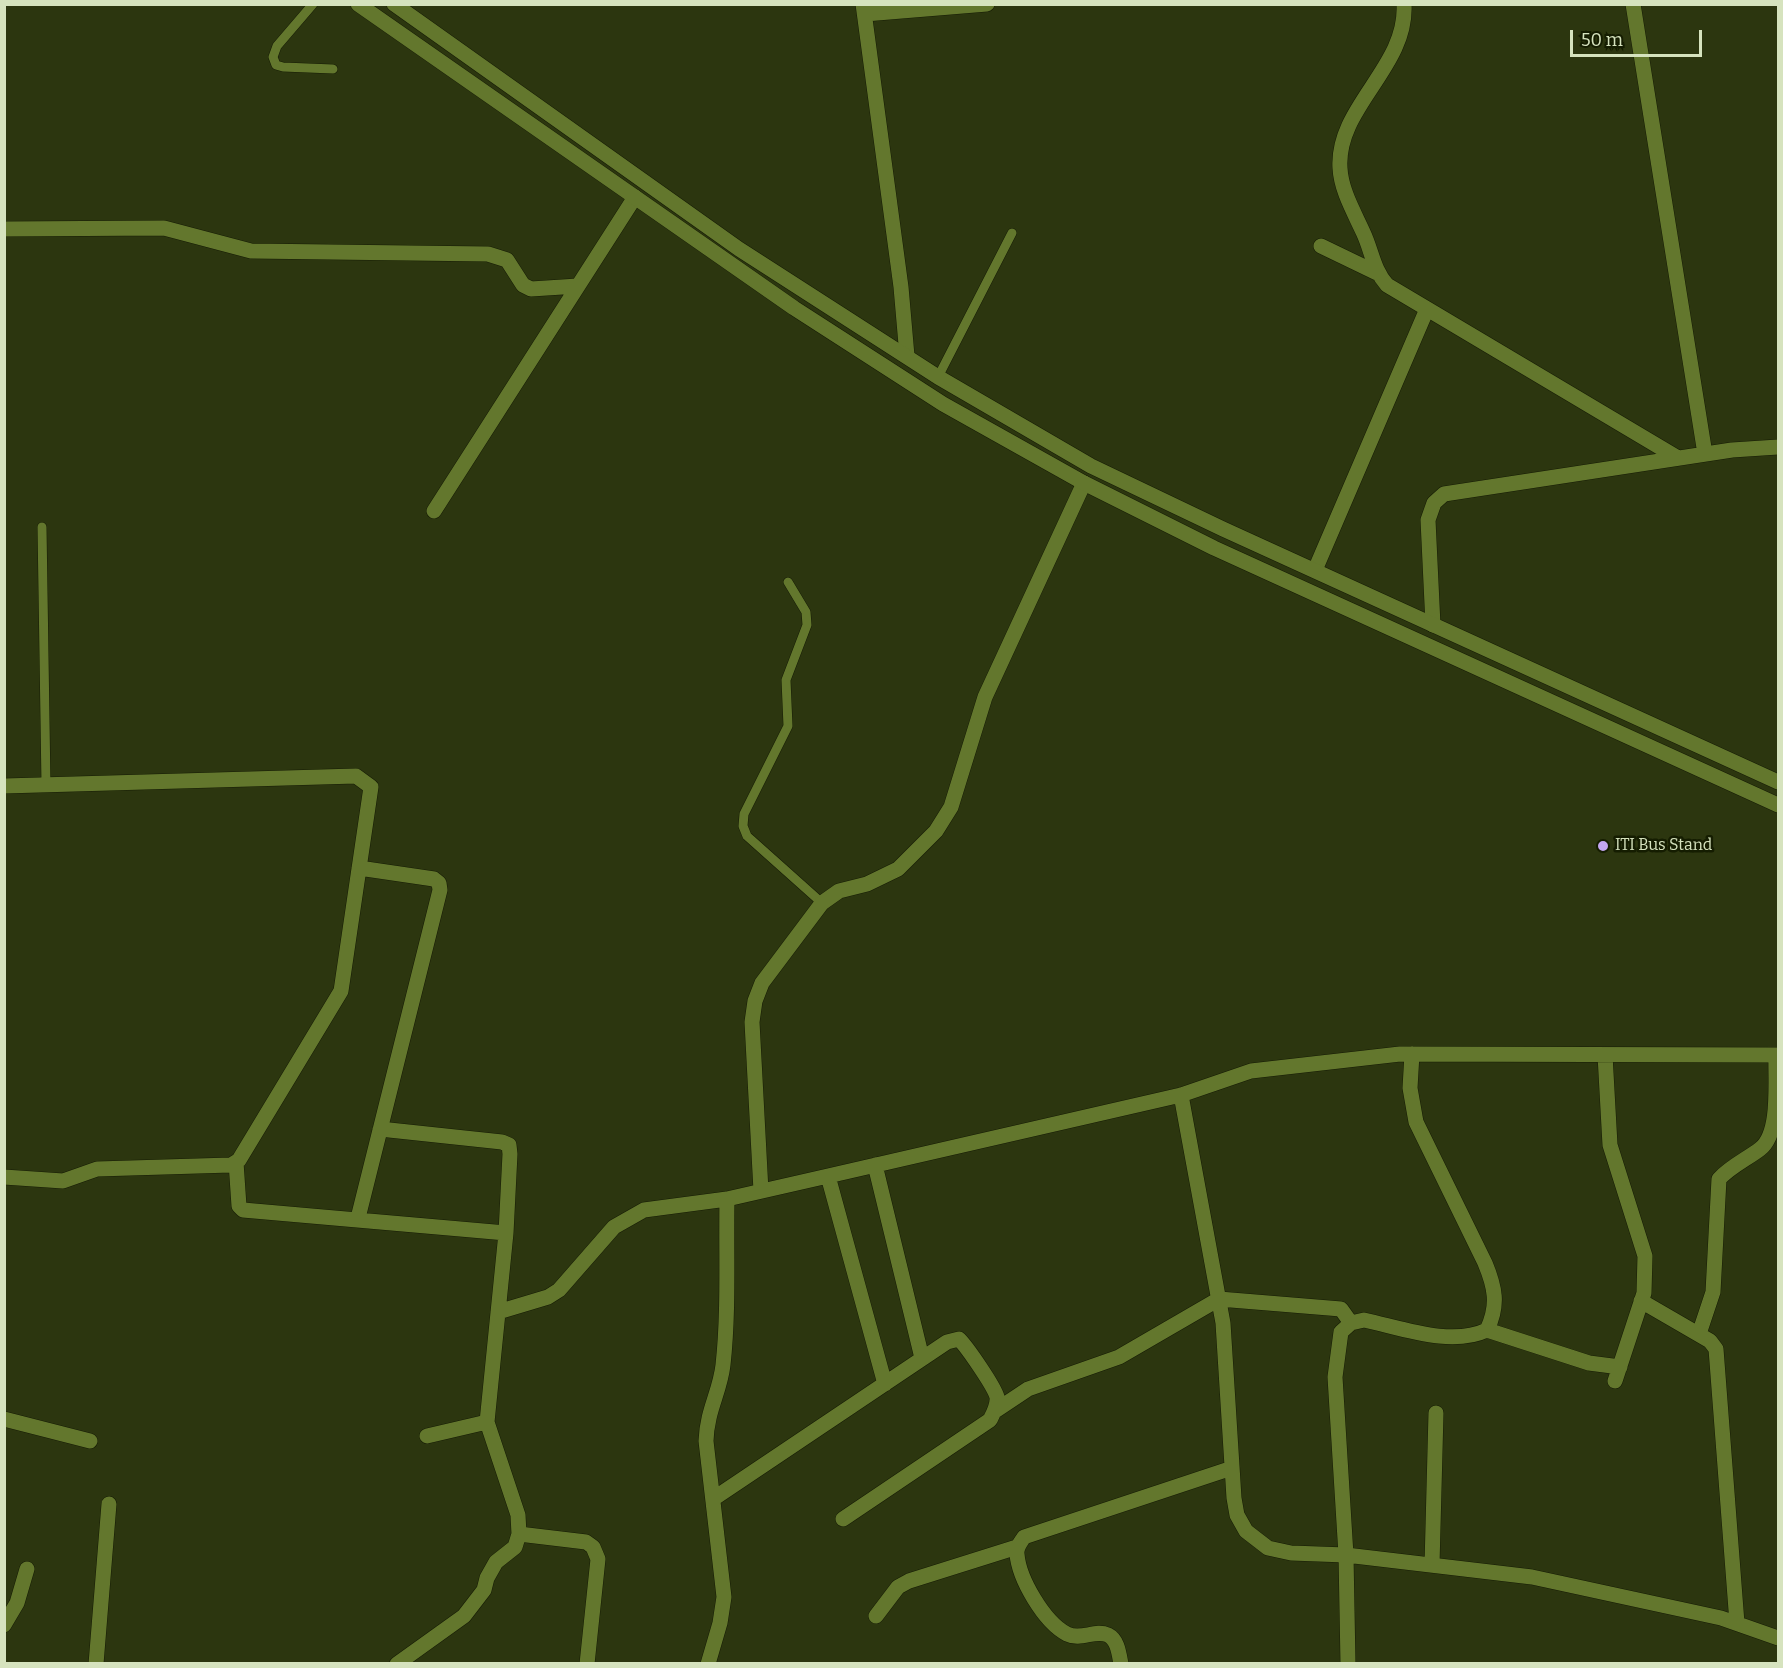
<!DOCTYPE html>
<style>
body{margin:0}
#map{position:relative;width:1783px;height:1668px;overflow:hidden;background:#2c360f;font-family:Bitter,serif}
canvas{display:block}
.frame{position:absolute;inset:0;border:6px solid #d6e3be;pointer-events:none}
.scale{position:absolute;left:1570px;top:30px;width:132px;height:27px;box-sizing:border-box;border:3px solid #d6e3be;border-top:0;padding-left:8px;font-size:18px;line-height:21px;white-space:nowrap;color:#d6e3be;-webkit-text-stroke:4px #151d01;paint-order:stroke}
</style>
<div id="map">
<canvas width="1783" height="1668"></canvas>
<div class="frame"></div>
<div class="scale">50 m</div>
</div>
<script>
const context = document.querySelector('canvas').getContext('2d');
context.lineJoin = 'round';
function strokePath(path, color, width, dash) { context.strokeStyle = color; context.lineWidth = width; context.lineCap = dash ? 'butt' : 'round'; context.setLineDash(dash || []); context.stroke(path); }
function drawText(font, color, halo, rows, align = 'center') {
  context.font = font + ' Bitter,serif'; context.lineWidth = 5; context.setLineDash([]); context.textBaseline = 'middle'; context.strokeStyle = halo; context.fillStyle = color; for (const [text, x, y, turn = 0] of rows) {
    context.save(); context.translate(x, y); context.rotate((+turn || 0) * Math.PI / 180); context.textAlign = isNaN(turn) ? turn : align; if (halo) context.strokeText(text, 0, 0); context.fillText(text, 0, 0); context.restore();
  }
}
const service = new Path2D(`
 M313,4L277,46L273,57L276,65L283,67L333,69
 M938,377L1012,233
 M42,527L46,785
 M788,582L806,612L807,625L786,680L788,726L744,814L743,826L747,836L822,903`);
const minor = new Path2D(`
 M863,4L901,287L907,356
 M1404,4C1408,67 1336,107 1340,168C1341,190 1354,212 1363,232C1372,251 1373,269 1387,285L1678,458
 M1633,4L1705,454
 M865,14L987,4
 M4,229L164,228L251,251L488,254L507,260L523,285L531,289L578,286
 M1321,246L1377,273
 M434,511L635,197
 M1315,570L1427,309
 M1433,625L1428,520L1434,503L1444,494L1732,450L1778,447
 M4,786L356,776L371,787L341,991L239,1160L231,1165L97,1169L63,1181L4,1177
 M1605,1055L1610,1145L1645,1256L1644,1293L1615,1381
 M1181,1095L1223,1323L1234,1498L1237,1515L1246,1531L1268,1548L1291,1553L1346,1555L1532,1577L1721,1618L1778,1638
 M380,1129L502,1142L509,1145L510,1154L506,1233L487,1422L518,1515L519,1534L515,1547L496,1562L487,1578L484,1590L464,1616L397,1664
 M236,1162L239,1206L243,1210L506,1233
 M875,1165L922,1358
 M828,1176L885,1384
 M761,1191L752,1022L755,1001L762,983L822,903L839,891L867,884L898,869L936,831L951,807L985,697L1084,483
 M358,1218L440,890L439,883L434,879L359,868
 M1641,1301L1710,1341L1716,1349L1737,1623
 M498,1312L548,1297L559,1290L614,1227L644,1210L727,1199L828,1176L1181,1095L1251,1071L1400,1054L1778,1055
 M1487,1330L1589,1363L1620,1367
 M1699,1334L1713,1292L1719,1179C1731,1166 1747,1159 1760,1149C1781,1133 1775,1080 1776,1055
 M995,1411L1028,1389L1119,1357L1219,1299L1341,1309L1351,1323
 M4,1419L90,1441
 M427,1436L487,1422
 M713,1499L947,1342L959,1339C967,1347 994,1386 997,1397C998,1405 993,1414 990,1420L843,1519
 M519,1534L586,1542L593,1547L598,1559L587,1664
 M1432,1565L1436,1413
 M876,1616L898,1587L909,1581L1017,1547
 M4,1625L17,1603L27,1569
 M96,1664L109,1504
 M708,1664L720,1623L724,1597L706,1441C707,1410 720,1392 723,1365C729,1310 726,1254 727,1199
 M1121,1664C1119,1654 1118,1640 1108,1635C1095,1629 1081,1641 1067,1634C1044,1622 1019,1579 1017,1554C1016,1547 1021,1542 1024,1537L1232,1468
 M1348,1664L1346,1555L1335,1377L1341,1332L1351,1323L1364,1320C1402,1328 1451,1347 1487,1330C1499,1305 1495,1287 1485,1263L1416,1122L1410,1088L1412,1054`);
const tertiary = new Path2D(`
 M358,4L794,308L943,404L1084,483L1214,548L1778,805
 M394,4L739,249L938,377L1091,466L1223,529L1778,782`);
const markers = [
 [1603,846,6,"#c4a7f1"]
];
const poiNames = [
 ["ITI Bus Stand",1615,846]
];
strokePath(service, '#161c05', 10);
strokePath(minor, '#161c05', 16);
strokePath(tertiary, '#161c05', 16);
strokePath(service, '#63772d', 9);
strokePath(minor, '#63772d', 15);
strokePath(tertiary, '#63772d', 15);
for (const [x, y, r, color] of markers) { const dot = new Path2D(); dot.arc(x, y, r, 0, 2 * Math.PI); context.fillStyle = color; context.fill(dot); strokePath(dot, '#151d01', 2); }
drawText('16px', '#d6e3be', '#151d01', poiNames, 'left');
</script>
